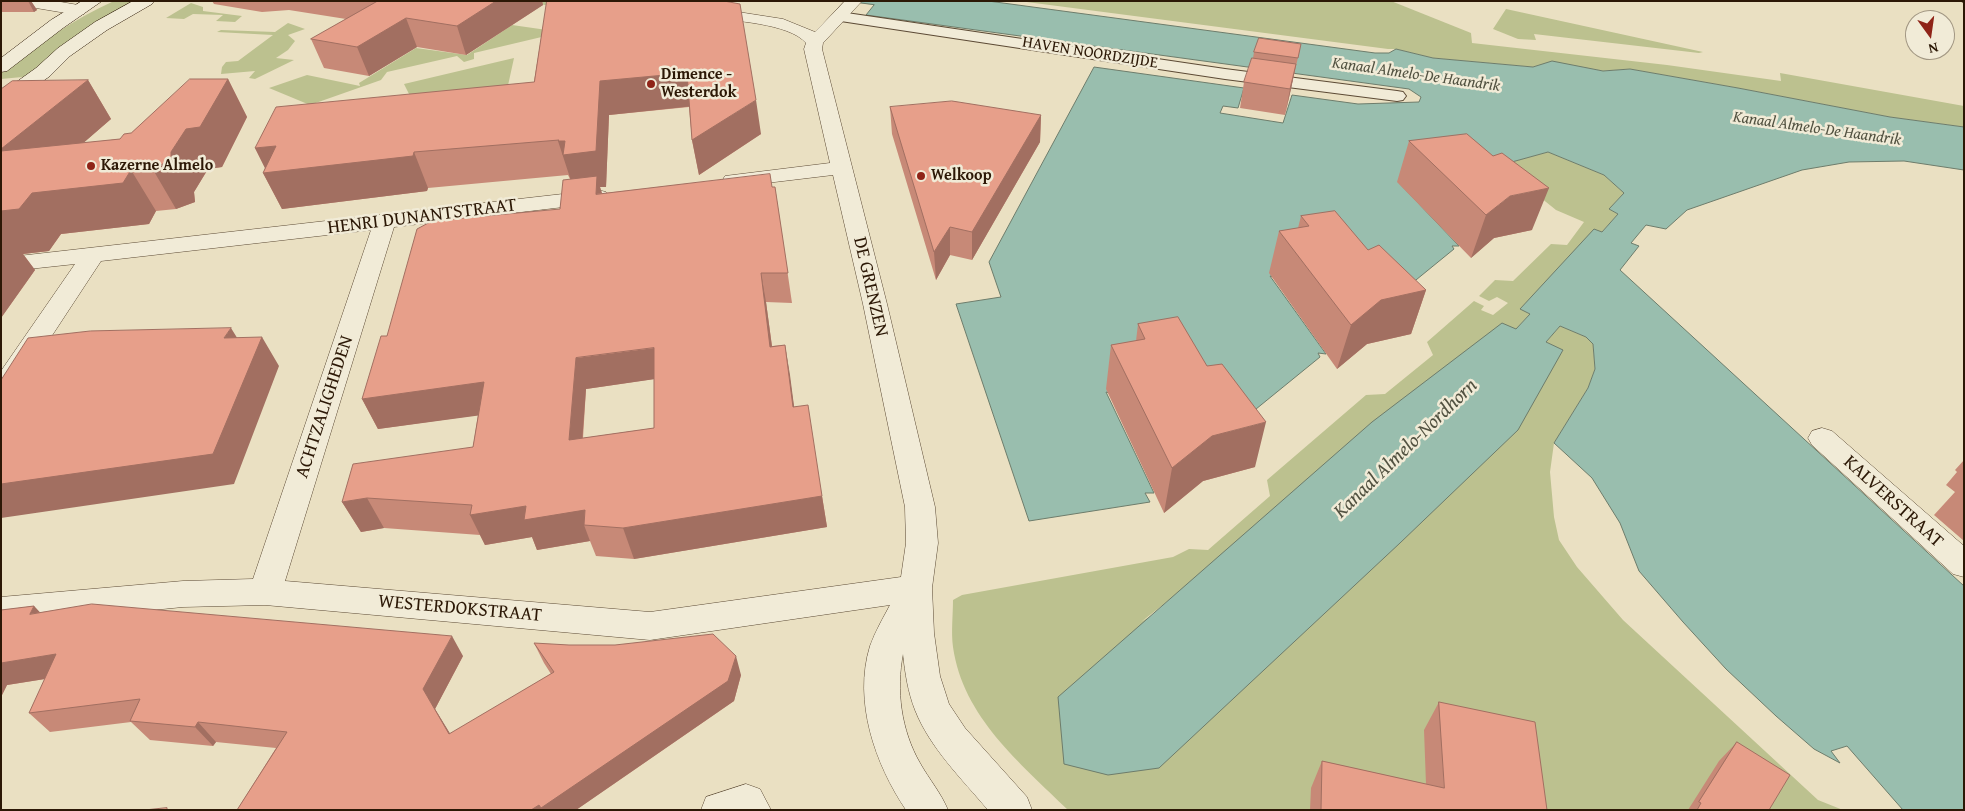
<!DOCTYPE html>
<style>
body{margin:0}
#map{position:relative;width:1965px;height:811px;overflow:hidden;background:#eae0c2;font-family:"Gentium Book Plus",serif}
canvas{display:block}
.frame{position:absolute;inset:0;border:2px solid #2c1806;pointer-events:none}
.north{position:absolute;left:1905px;top:10px;width:50px;height:50px;box-sizing:border-box;background:#f1ebd7;border:1px solid #a29783;border-radius:50%;rotate:166deg;font-size:14px;font-weight:700;line-height:20px;text-align:center;color:#2c1806}
.north::after{content:'';display:block;margin:auto;width:18px;height:22px;background:#8f2418;clip-path:polygon(50% 0,100% 100%,50% 72%,0 100%)}
</style>
<div id="map">
<canvas width="1965" height="811"></canvas>
<div class="frame"></div>
<div class="north">N</div>
</div>
<script>
const context = document.querySelector('canvas').getContext('2d');
context.lineJoin = 'round';
function fill(path, color) { context.fillStyle = color; context.fill(path, 'evenodd'); }
function strokePath(path, color, width, dash) { context.strokeStyle = color; context.lineWidth = width; context.lineCap = dash ? 'butt' : 'round'; context.setLineDash(dash || []); context.stroke(path); }
function drawText(font, color, halo, rows, align = 'center') {
  context.font = font + ' "Gentium Book Plus",serif'; context.lineWidth = 5; context.setLineDash([]); context.textBaseline = 'middle'; context.strokeStyle = halo; context.fillStyle = color; for (const [text, x, y, turn = 0] of rows) {
    context.save(); context.translate(x, y); context.rotate((+turn || 0) * Math.PI / 180); context.textAlign = isNaN(turn) ? turn : align; if (halo) context.strokeText(text, 0, 0); context.fillText(text, 0, 0); context.restore();
  }
}
const green = new Path2D(`
 M114,1H139L33,76L1,79V72C37,46 73,19 114,1Z
 M527,1H552L632,12C611,30 581,34 554,40L550,35L474,53V59L464,62L457,56L387,72L381,80L310,105L269,88L307,75L360,86L359,83L416,48L467,55L512,25L561,32L573,24L585,26L594,19L582,17L589,12L526,2Z
 M1019,1H1391L1471,33L1472,43L1667,65L1781,81L1780,73L1964,106V127L1890,117L1738,88L1630,69L1603,71L1552,62L1533,67L1433,58L1396,49H1388Z
 M191,3L203,7V11L242,16L235,22L216,21L223,15L193,14L184,19L166,18Z
 M1506,9L1703,52L1699,53L1534,34L1536,40L1518,39L1493,29Z
 M288,23L305,29L288,35L295,41L288,50L276,58L294,60L255,79L249,78L255,71L221,74L222,67L226,62L238,61L273,35L217,32L221,30L275,32Z
 M514,58L507,90L412,100L404,84Z
 M1548,152L1604,175L1624,193L1609,209L1618,214L1602,232L1521,308L1530,314L1516,329L1141,622L1563,351L1546,342L1560,326L1586,337L1593,344L1595,369L1588,388L1554,443L1550,472L1554,517L1559,540L1577,567L1623,620L1818,800L1843,810H1068C1020,763 963,717 953,647C951,632 953,615 953,600L962,595L1173,557L1189,549L1208,550L1270,496L1267,480L1366,395L1385,394L1433,355L1427,342L1474,301L1484,306L1481,310L1493,315L1508,303L1497,297L1489,301L1479,296L1495,280L1513,281L1551,244L1567,245L1584,222L1556,210L1500,165Z`);
const water = new Path2D(`
 M846,1H988L1375,53H1389L1396,49L1433,58L1533,67L1552,61L1603,71L1630,69L1738,88L1890,117L1964,127V170L1904,161L1849,162L1802,170L1687,210L1666,229L1646,225L1631,243L1639,246L1620,270L1964,586V810H1903L1847,746L1831,751L1840,763L1814,749L1776,716L1726,669L1683,622L1639,571L1620,523L1592,478L1554,443L1588,388L1595,369L1593,344L1586,337L1560,326L1546,342L1563,350L1518,430L1400,543L1159,768L1108,775L1064,764L1058,697L1372,422L1502,323L1516,329L1530,314L1520,309L1594,229L1602,232L1618,214L1609,209L1624,193L1604,175L1548,152L1501,165L1399,183L1459,246H1452L1454,249L1384,306L1270,276L1326,354L1318,353L1320,357L1229,431L1106,392L1154,493H1145L1150,502L1029,521L956,304L1001,297L989,262L1094,67L1244,88L1238,108L1223,106L1220,113L1283,123L1292,95L1358,104L1419,102L1421,97L1409,89L866,15L874,5Z`);
const pedestrian = new Path2D(`
 M840,12L1225,69L1397,91L1403,92L1406,96L1403,100L1397,101L1225,79L834,20L832,17L834,14Z`);
const minor = new Path2D(`
 M16,1H55L84,6L86,10L84,14L78,15L24,6L18,4Z
 M845,1H862L823,43L822,49L887,304L935,507L938,543L932,588L934,633L940,676L949,704L965,728L1027,797L1032,810H988C962,779 930,748 915,710C908,692 905,673 903,654C896,690 901,730 920,763C929,779 941,793 948,810H906C875,764 853,701 870,646C875,632 883,618 890,605L650,640L265,605L183,607L1,625V597L183,581L253,579L371,230L101,261L11,398L1,401V371L75,264L1,272V258L598,190L606,192L609,197L606,202L394,227L285,581L650,612L901,577L906,543L905,507L863,304L833,175L733,187L725,186L722,181L725,176L733,175L830,163L804,49L806,43C789,23 732,21 706,17L700,16L698,12L700,8L706,7L783,19L815,32Z
 M1822,428L1832,431L1964,546V577L1953,574L1812,445L1808,438L1812,431Z
 M746,784L760,789L771,810H701L706,797Z`);
const secondary = new Path2D(`
 M82,1H102L63,28L7,71L1,72V58L51,20Z
 M133,1H154L152,4L107,30L70,56L50,76L8,106L1,108V93L36,68L58,48L95,22Z`);
const rail = new Path2D(`
 M1962,1L1964,2`);
const wall = new Path2D(`
 M1,1H31L37,10L34,12H1Z
 M212,1H542L543,5L466,55L417,47L369,76L324,68L311,39L346,19L289,10L262,12L214,4Z
 M547,1L761,134L699,175L692,140L689,107L609,115L606,187H600L602,193L775,187L792,303L766,302L772,346L785,345L794,407L822,496L827,527L634,559L596,556L590,541L537,550L532,537L485,545L480,535L384,528L361,532L342,502L473,447L478,415L378,429L362,399L387,336L560,209L570,179L568,175L428,188L427,191L282,209L263,173L265,168L255,148L534,82ZM654,379V428L583,438L586,389Z
 M1301,44L1285,115L1240,108L1244,82L1253,58L1254,52Z
 M228,79L247,117L222,167L208,169L194,192L195,202L176,209L156,211L149,224L61,234L49,251L23,254L35,270L1,318V89L88,80L111,119L83,143L120,139Z
 M890,107L1041,115L1040,142L972,260L950,255L936,280L892,134Z
 M1409,141L1532,230L1494,238L1471,258L1397,182Z
 M1301,216L1368,250L1426,290L1411,334L1367,344L1337,369L1269,273L1279,231L1298,228Z
 M1138,324L1255,467L1203,481L1164,513L1106,389L1111,345L1136,341Z
 M1964,460V541L1934,515L1955,492L1946,485L1957,472L1955,470Z
 M34,606L40,613L463,656L435,709L450,734L551,674L544,663L534,643L741,675L734,701L576,810H237L276,748L216,742L213,746L150,740L131,722L50,732L29,713L45,679L7,685L1,697V610Z
 M1439,702L1547,810H1310L1311,788L1322,761L1426,784L1424,730Z
 M1737,742L1769,810H1688L1719,761Z`);
const shadedWall = new Path2D(`
 M28,1H31L37,10L34,12Z
 M496,1H542L543,5L466,55L457,26Z
 M406,18L417,47L369,76L357,47Z
 M1296,64L1291,89L1285,115L1290,89Z
 M687,73L694,106L609,115L606,187H600L605,204L574,190L558,141H565L600,81Z
 M228,79L247,117L222,167L208,169L194,192L195,202L176,209L152,168L171,152L186,129Z
 M88,80L111,119L27,192L1,155V149Z
 M756,100L761,134L699,175L692,140Z
 M1041,115L1040,142L972,260V232Z
 M276,146L414,152L428,188L427,191L282,209L263,173L267,172L255,148Z
 M131,170L156,211L149,224L61,234L49,251L23,254L35,270L1,318V211L32,193Z
 M1549,188L1532,230L1494,238L1471,258L1486,215L1510,196Z
 M950,227V255L936,280L934,252Z
 M761,273L766,302L776,377L770,347Z
 M1426,290L1411,334L1367,344L1337,369L1351,325L1381,300Z
 M231,328L249,357L224,338Z
 M262,337L279,366L234,484L1,518V484Z
 M785,345L790,375L798,437L793,407Z
 M654,348L662,378L586,389L580,470L569,440L576,358Z
 M484,382L497,413L378,429L362,399Z
 M1266,422L1255,467L1203,481L1164,513L1172,468L1212,436Z
 M822,496L827,527L634,559L623,528Z
 M367,498L384,528L361,532L342,502Z
 M526,506L585,510L584,525L590,541L537,550L532,537L485,545L470,515Z
 M34,606L53,626L30,614Z
 M452,636L463,656L435,709L462,753L449,734L423,689Z
 M56,654L76,674L7,685L1,697V663Z
 M736,656L741,675L734,701L576,810H542L541,808Z
 M198,722L216,742L213,746L195,727Z
 M539,805L542,810H531Z`);
const building = new Path2D(`
 M378,1H496L457,26L406,18L357,47L311,39Z
 M547,1H724L740,4L756,100L692,140L687,73L600,81L596,151L563,155L565,141H558L559,140L414,152L413,156L263,173L276,146L255,148L276,107L534,82Z
 M1259,38L1301,44L1298,58L1254,52Z
 M1252,58L1296,64L1290,89L1244,82Z
 M190,79H228L200,127L186,129L171,152V161L152,168L131,170L123,183L32,193L19,209L1,211V151L120,139L124,134L131,133Z
 M88,80L1,149V89L12,81Z
 M952,101L1041,115L972,232L950,227L934,252L890,107Z
 M1467,134L1493,156L1502,153L1549,188L1510,196L1486,215L1409,141Z
 M770,174L772,187H775L788,273H761L770,347L785,345L793,407L808,405L822,496L623,528L584,525L585,510L524,520L526,506L470,515L472,505L367,498L342,502L353,464L473,447L484,382L362,399L381,336H387L417,229L432,221L560,209L563,180L597,176L596,194ZM654,348V428L569,440L576,358Z
 M1335,211L1368,250L1379,245L1426,290L1381,300L1351,325L1279,231L1309,226L1301,216Z
 M1178,317L1207,366L1222,364L1266,422L1212,436L1172,468L1111,345L1145,339L1138,324Z
 M231,328L224,338L262,337L213,454L1,484V380L28,338L90,331Z
 M92,604L452,636L423,689L449,734L554,672L534,643L569,645H615L713,634L736,656L728,681L541,808L539,805L531,810H237L287,732L198,722L195,727L130,721L140,699L29,713L56,654L1,663V610L34,606L30,614Z
 M1439,702L1535,722L1547,810H1321L1322,761L1444,788Z
 M1737,742L1790,775L1769,810H1697L1701,803L1699,802Z
 M167,808V810H145Z`);
const markers = [
 [651,84,5,"#8f2418"],
 [91,166,5,"#8f2418"],
 [921,176,5,"#8f2418"]
];
const farStreetnames = [
 ["HAVEN NOORDZIJDE",1090,53,9]
];
const farPoinames = [
 ["Dimence -",661,75],
 ["Westerdok",661,93],
 ["Kazerne Almelo",101,166],
 ["Welkoop",931,176]
];
const farWaternames = [
 ["Kanaal Almelo-De Haandrik",1416,75,8],
 ["Kanaal Almelo-De Haandrik",1817,129,8]
];
const streetNames = [
 ["HENRI DUNANTSTRAAT",422,217,-7],
 ["DE GRENZEN",870,287,77],
 ["ACHTZALIGHEDEN",325,407,-72],
 ["KALVERSTRAAT",1893,502,42],
 ["WESTERDOKSTRAAT",460,609,5]
];
const waterNames = [
 ["Kanaal Almelo-Nordhorn",1406,449,-44]
];
fill(green, '#bcc18f');
fill(water, '#99beae');
strokePath(water, '#6d7c6b', 1);
strokePath(pedestrian, '#5c4a35', 2);
strokePath(minor, '#5c4a35', 1);
strokePath(secondary, '#2c1806', 1);
fill(pedestrian, '#f1ebd7');
fill(minor, '#f1ebd7');
fill(secondary, '#f1ebd7');
strokePath(rail, '#2c1806', 2.5, [6, 6]);
fill(wall, '#c78977');
fill(shadedWall, '#a26f61');
fill(building, '#e79f8a');
strokePath(building, '#a26f61', 1);
for (const [x, y, r, color] of markers) { const dot = new Path2D(); dot.arc(x, y, r, 0, 2 * Math.PI); context.fillStyle = color; context.fill(dot); strokePath(dot, '#f1ebd7', 2); }
drawText('16px', '#2c1806', '#f1ebd7', farStreetnames);
drawText('bold 16px', '#2c1806', '#f1ebd7', farPoinames, 'left');
drawText('italic 16px', '#525241', '#f1ebd7', farWaternames);
drawText('19px', '#2c1806', '#f1ebd7', streetNames);
drawText('italic 20px', '#525241', '#f1ebd7', waterNames);
</script>
